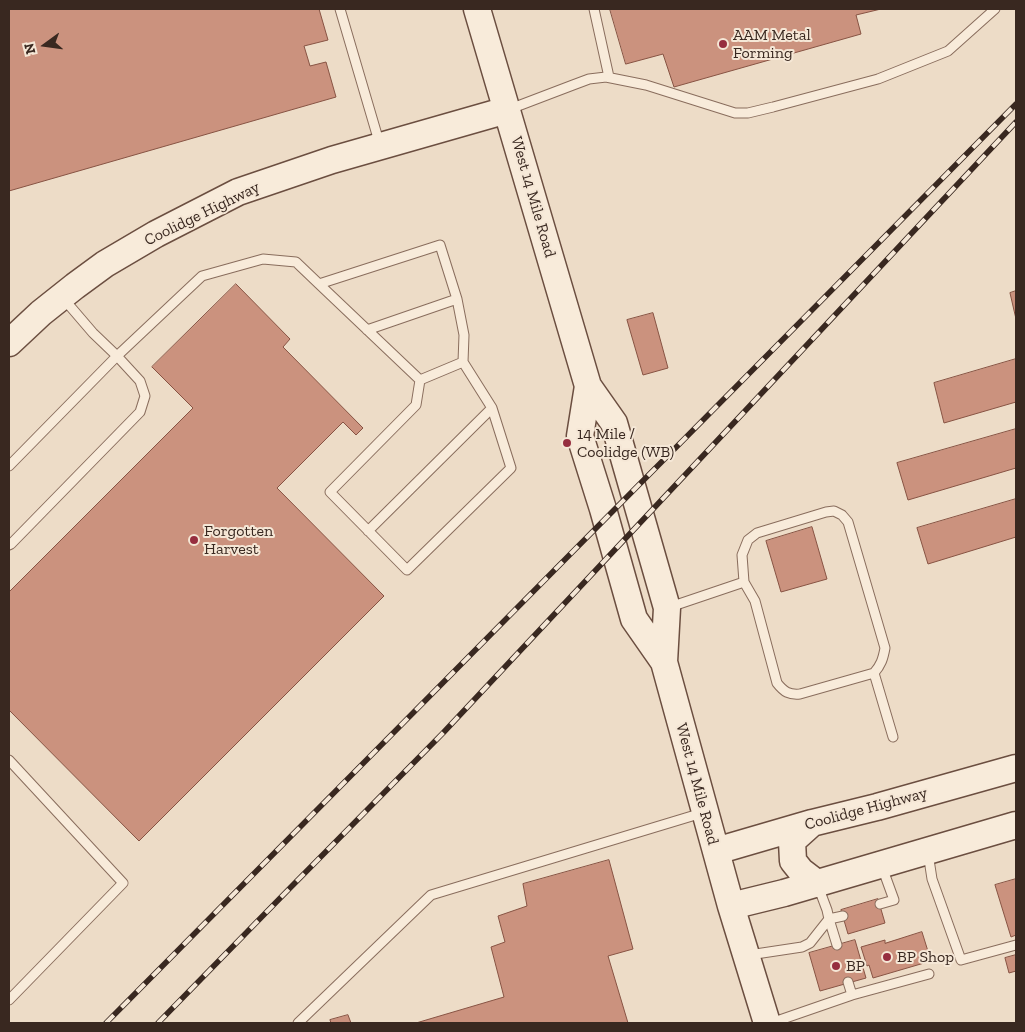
<!DOCTYPE html>
<style>
body{margin:0}
#map{position:relative;width:1025px;height:1032px;overflow:hidden;background:#eddcc7;font-family:"Zilla Slab",serif}
canvas{display:block}
.frame{position:absolute;inset:0;border:10px solid #392820;pointer-events:none}
.north{position:absolute;left:20px;top:20px;width:50px;height:50px;-webkit-text-stroke:4px #f5e7d6;paint-order:stroke;rotate:256deg;font-size:14px;font-weight:700;line-height:20px;text-align:center;color:#392820}
.north::after{content:'';display:block;margin:auto;width:18px;height:22px;background:#392820;clip-path:polygon(50% 0,100% 100%,50% 72%,0 100%)}
</style>
<div id="map">
<canvas width="1025" height="1032"></canvas>
<div class="frame"></div>
<div class="north">N</div>
</div>
<script>
const context = document.querySelector('canvas').getContext('2d');
context.lineJoin = 'round';
function fill(path, color) { context.fillStyle = color; context.fill(path, 'evenodd'); }
function strokePath(path, color, width, dash) { context.strokeStyle = color; context.lineWidth = width; context.lineCap = dash ? 'butt' : 'round'; context.setLineDash(dash || []); context.stroke(path); }
function drawText(font, color, halo, rows, align = 'center') {
  context.font = font + ' "Zilla Slab",serif'; context.lineWidth = 4; context.setLineDash([]); context.textBaseline = 'middle'; context.strokeStyle = halo; context.fillStyle = color; for (const [text, x, y, turn = 0] of rows) {
    context.save(); context.translate(x, y); context.rotate((+turn || 0) * Math.PI / 180); context.textAlign = isNaN(turn) ? turn : align; if (halo) context.strokeText(text, 0, 0); context.fillText(text, 0, 0); context.restore();
  }
}
const building = new Path2D(`
 M9,9H319L328,40L304,46L310,66L326,62L336,97L9,191Z
 M610,9H881L856,15L861,34L674,87L663,54L626,64Z
 M236,284L290,339L283,347L363,428L356,435L343,422L277,488L384,596L139,841L9,710V592L193,408L152,367Z
 M1016,291V319L1010,293Z
 M653,313L668,368L643,375L627,320Z
 M1016,359V402L944,423L934,383Z
 M1016,429V468L908,500L897,463Z
 M1016,499V537L928,564L917,528Z
 M812,527L827,579L781,592L766,541Z
 M609,860L633,949L608,956L628,1023H416L504,997L491,947L505,942L498,916L527,906L523,884Z
 M1016,879V935L1011,937L995,885Z
 M878,899L885,923L848,934L841,910Z
 M922,932L931,961L873,978L869,965L867,966L861,947L885,940V943Z
 M855,940L866,978L820,991L809,953Z
 M1016,955V971L1009,973L1005,958Z
 M348,1015L351,1023H331L330,1020Z`);
const lane = new Path2D(`
 M340,9L380,145
 M594,9L609,77
 M510,109L573,85L589,79L606,77L646,85L735,113H748L773,107L878,79L948,51L995,9
 M440,245L457,299L464,335L463,362L492,408L511,468L407,570L330,492L416,405L420,380L319,284Z
 M367,330L457,299
 M420,380L463,362
 M9,466L117,356L202,276L263,259L296,262L319,284
 M834,511L842,515L848,522L885,648C883,659 881,665 874,673L800,694C789,695 784,692 777,683L755,601L744,582L742,555L748,540L757,533L826,512Z
 M368,531L492,408
 M9,545L11,544L140,412L145,396L140,381L117,356L93,333L63,298
 M670,607L744,582
 M874,673L893,737
 M9,760L123,883L9,1000
 M928,853L932,879L961,960L1016,945
 M818,886L827,910L829,919L843,916
 M880,904L894,900L882,867
 M749,955L802,947L810,943L829,919L837,945
 M852,995L929,974
 M298,1023L431,895L702,813
 M771,1023L852,995L848,982`);
const secondary = new Path2D(`
 M477,9L588,386L614,423L667,608L664,662L731,906L767,1023
 M9,343L41,313L75,286L105,264L156,234L238,192L332,160L507,110
 M588,386L580,436L603,509L634,619L664,662
 M812,823L792,841L793,861L801,871L818,884
 M716,851L812,823L877,807L1016,768
 M731,906L784,893L1016,825`);
const rail = new Path2D(`
 M106,1023L1016,104
 M158,1023L290,888L443,733L1016,122`);
const markers = [
 [723,44,5,"#962e3f"],
 [567,443,5,"#962e3f"],
 [194,540,5,"#962e3f"],
 [887,957,5,"#962e3f"],
 [836,966,5,"#962e3f"]
];
const poiNames = [
 ["AAM Metal",733,35],
 ["Forming",733,53],
 ["14 Mile /",577,434],
 ["Coolidge (WB)",577,452],
 ["Forgotten",204,531],
 ["Harvest",204,549],
 ["BP Shop",897,957],
 ["BP",846,966]
];
const streetNames = [
 ["West 14 Mile Road",533,197,74],
 ["Coolidge Highway",202,214,-26],
 ["West 14 Mile Road",697,784,75],
 ["Coolidge Highway",866,809,-15]
];
fill(building, '#cb927e');
strokePath(building, '#875343', 1);
strokePath(lane, '#896d5d', 11);
strokePath(secondary, '#6b4e40', 29);
strokePath(lane, '#f8ebda', 9);
strokePath(secondary, '#f8ebda', 26);
strokePath(rail, '#392820', 5.5);
strokePath(rail, '#f5e7d6', 4, [11]);
for (const [x, y, r, color] of markers) { const dot = new Path2D(); dot.arc(x, y, r, 0, 2 * Math.PI); context.fillStyle = color; context.fill(dot); strokePath(dot, '#f5e7d6', 2); }
drawText('16px', '#392820', '#f5e7d6', poiNames, 'left');
drawText('16px', '#392820', '#f5e7d6', streetNames);
</script>
